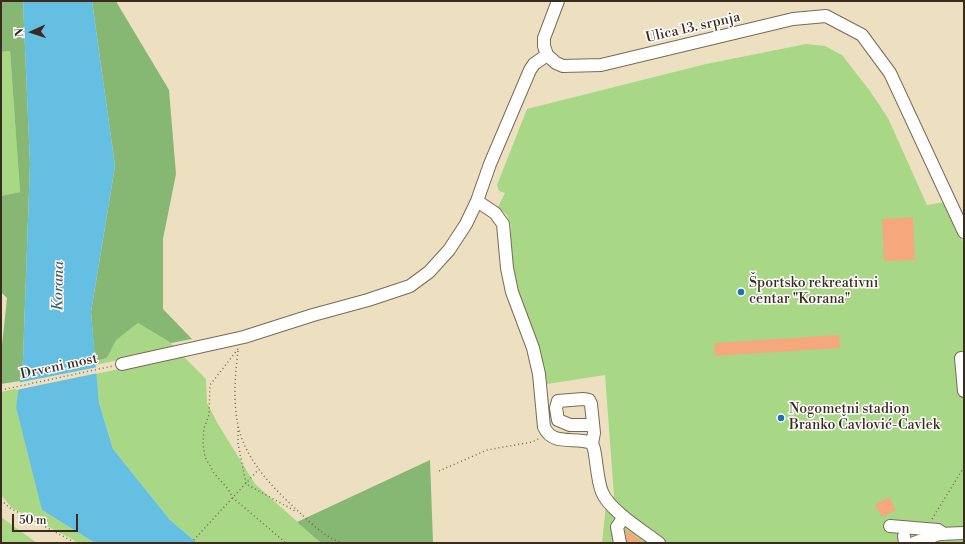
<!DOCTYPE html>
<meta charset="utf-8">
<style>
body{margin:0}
#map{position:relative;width:965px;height:544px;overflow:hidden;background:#ece0c0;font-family:"Libre Bodoni",serif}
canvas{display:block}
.frame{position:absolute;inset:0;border:2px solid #3b2a1e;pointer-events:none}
.north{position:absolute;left:12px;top:12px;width:40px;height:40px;-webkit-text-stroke:3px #fff;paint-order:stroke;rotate:267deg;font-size:11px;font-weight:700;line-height:16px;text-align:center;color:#3b2a1e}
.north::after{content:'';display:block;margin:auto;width:14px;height:18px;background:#3b2a1e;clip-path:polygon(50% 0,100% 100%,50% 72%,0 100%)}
.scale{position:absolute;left:12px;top:514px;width:66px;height:18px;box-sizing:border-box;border:2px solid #3b2a1e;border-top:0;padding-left:5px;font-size:12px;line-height:14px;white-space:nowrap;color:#3b2a1e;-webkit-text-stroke:3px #fff;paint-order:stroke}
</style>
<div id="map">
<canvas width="965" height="544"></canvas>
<div class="frame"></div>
<div class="north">N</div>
<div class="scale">50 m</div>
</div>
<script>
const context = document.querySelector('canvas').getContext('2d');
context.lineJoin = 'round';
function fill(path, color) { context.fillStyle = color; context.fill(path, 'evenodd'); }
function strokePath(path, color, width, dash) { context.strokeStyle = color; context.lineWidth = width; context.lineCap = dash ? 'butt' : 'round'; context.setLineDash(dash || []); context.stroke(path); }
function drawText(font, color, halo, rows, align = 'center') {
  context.font = font + ' "Libre Bodoni",serif'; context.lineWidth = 3; context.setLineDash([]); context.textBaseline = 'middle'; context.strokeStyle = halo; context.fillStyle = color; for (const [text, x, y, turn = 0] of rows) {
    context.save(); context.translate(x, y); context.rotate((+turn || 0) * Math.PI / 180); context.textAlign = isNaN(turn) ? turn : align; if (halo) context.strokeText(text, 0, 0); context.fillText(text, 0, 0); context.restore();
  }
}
const green = new Path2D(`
 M806,44L825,46L842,55L870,91L888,118L927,205L944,202L964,244V543H602L606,505L614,496L605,375L547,384L540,353L519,297L513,274L511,249V225L507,215L498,207L505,193L499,191L497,185L527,109L706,64Z
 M10,51L20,192L1,196V52Z
 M138,323L171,343L174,347L96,365L95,361L107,358L115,340Z
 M182,355L206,379L207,403L218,424L255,484L321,543H197L170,520L113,449L99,403L96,374Z
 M19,388L42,510L95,543H76L74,540L12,508L1,495V392Z
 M1,517L37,543H1Z`);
const forest = new Path2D(`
 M1,1H23L30,164L23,359L20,381L1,384V355L7,298L1,292V243L2,239L1,196L20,192L10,51L1,52Z
 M92,1H117V3L169,90L176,174L163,239V309L192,339L171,343L138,323L116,340L107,358L95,361L91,312L115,166Z
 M430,460L433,543H321L297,522Z`);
const water = new Path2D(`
 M23,1H92L115,166L91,312L99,403L113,449L170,520L197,543H95L42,510L16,407L23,359L30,164Z`);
const pier = new Path2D(`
 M98,367V373L16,390L17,383Z`);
const building = new Path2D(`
 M913,217L915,260L884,261L882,219Z
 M839,335L840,348L715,356L714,343Z
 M889,497L896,510L882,517L875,505Z
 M625,529L644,543H627Z`);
const path = new Path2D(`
 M238,349L210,385L209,415L204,428L203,444L205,457L214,473L228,489L233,498L286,543
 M238,351C235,375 233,401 238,425C245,460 273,488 298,511C311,523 325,538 343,543
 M1,390L113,366
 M238,427V443L246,484L297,512
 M439,471L487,450L532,442L540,438
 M1,500L10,508L72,541L74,543
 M932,519L964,467
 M191,543L259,469`);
const minor = new Path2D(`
 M558,1L544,38V46L547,55L556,63L563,66L601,65L793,19L826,16L862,35L890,73L964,232
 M477,201L495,213L503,224L507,268L512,292L533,348L539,374L544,427C553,447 575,436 592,443L594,449C597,463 597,479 602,492C609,510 643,531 659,543
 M961,358L964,391
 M122,364L244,337L313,315L368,300L410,286L429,272L449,250L466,224L477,201L490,164L530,70L534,64L547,55
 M592,443L594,433L591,404L589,400L583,399L558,401L556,408L558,420L570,425H593
 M890,526L938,530L944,534
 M904,536L905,543
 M620,543L617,527L624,517
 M914,543L939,534L964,533`);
const markers = [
 [741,292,4,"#1f6fb2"],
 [781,418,4,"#1f6fb2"]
];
const streetNames = [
 ["Ulica 13. srpnja",693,28,-13],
 ["Drveni most",59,367,-12]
];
const poiNames = [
 ["Športsko rekreativni",749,284],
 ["centar \"Korana\"",749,300],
 ["Nogometni stadion",789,410],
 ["Branko Čavlović-Čavlek",789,426]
];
const waterNames = [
 ["Korana",59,286,-89]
];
fill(green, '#a8d886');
fill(forest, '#86b873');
fill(water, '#65bfe3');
fill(pier, '#ece0c0');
fill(building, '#f6a87d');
strokePath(minor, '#796a57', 14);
strokePath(path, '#796a57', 1.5, [1, 3]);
strokePath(minor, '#fff', 12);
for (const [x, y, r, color] of markers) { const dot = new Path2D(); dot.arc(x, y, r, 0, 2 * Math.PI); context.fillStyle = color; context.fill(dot); strokePath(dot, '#fff', 1.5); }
drawText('14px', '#3b2a1e', '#fff', streetNames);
drawText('14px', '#3b2a1e', '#fff', poiNames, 'left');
drawText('italic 15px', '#4a5e63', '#fff', waterNames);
</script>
